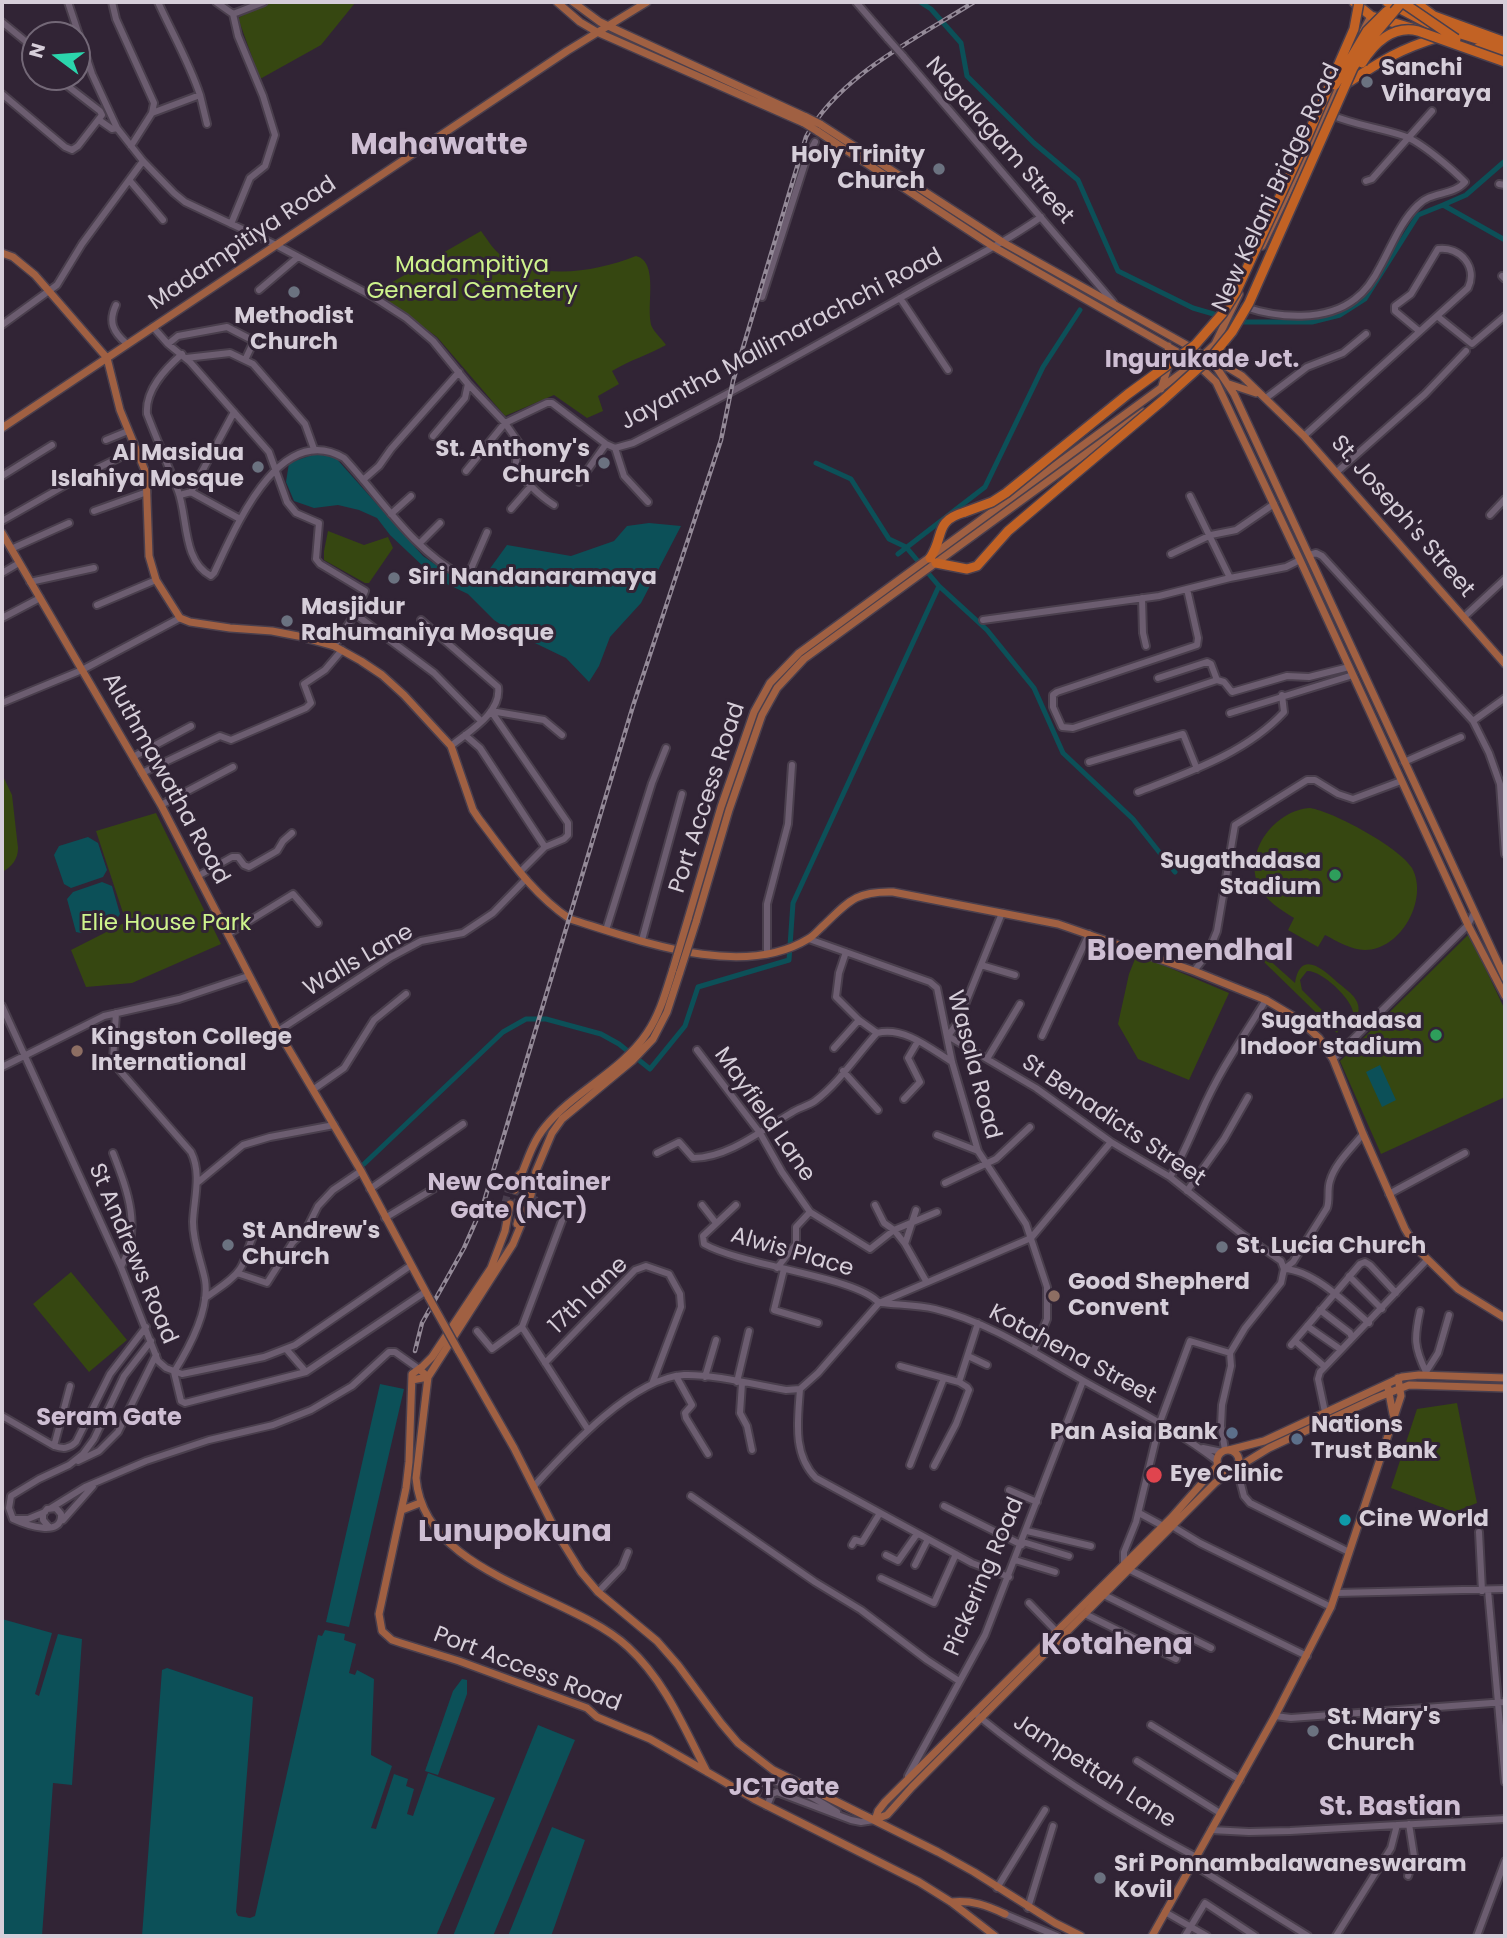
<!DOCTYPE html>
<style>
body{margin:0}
#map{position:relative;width:1507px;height:1938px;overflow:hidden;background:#312435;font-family:Poppins,sans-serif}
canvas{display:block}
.frame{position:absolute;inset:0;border:4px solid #d6ced9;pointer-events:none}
.north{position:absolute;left:21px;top:21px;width:70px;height:70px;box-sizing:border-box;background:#312435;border:2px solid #736877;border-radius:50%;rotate:286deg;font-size:19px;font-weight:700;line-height:28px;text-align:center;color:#d6ced9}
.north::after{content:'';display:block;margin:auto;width:24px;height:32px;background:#2bd5ac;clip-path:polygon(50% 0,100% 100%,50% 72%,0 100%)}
</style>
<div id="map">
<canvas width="1507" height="1938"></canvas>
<div class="frame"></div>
<div class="north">N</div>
</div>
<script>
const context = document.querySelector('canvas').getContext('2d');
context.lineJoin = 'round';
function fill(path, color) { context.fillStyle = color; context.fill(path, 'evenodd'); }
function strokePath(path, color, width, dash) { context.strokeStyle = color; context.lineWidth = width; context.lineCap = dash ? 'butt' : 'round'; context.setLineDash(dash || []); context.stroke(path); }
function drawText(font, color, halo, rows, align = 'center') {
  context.font = font + ' Poppins,sans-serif'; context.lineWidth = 6; context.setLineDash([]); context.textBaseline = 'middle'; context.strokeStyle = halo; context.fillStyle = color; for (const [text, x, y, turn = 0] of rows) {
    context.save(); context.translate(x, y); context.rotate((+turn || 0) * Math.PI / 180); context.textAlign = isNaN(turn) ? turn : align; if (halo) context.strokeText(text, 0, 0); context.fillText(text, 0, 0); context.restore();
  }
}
const green = new Path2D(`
 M267,2H354L355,3L321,45L260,79L238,18Z
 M481,231C487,239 494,251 502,256C542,281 595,272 636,256C660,262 645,308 652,327C655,333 662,339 666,345C648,355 630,360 612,371L619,384L598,396L603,411L587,418L554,395L505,416L437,337L375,292Z
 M328,531L364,545L388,537L393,548L369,583H365L324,560V551Z
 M2,774L12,795L18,848C18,859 12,867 2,872Z
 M1310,808C1334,812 1399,847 1412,868C1429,899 1401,950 1365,950C1351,950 1337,941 1325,935L1318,947L1288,930L1294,918C1280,909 1265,901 1258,884C1244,850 1276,810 1310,808Z
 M156,813L221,944L132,983L86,987L71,950L126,922L96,831Z
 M1469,934L1505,1010V1097L1381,1154L1340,1061Z
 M1137,954L1229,993L1189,1080L1138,1059L1118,1024L1129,974Z
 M1267,958L1295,983C1300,950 1322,968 1337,982C1343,987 1349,991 1354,997C1365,1011 1355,1027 1339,1029L1337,1033L1264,962ZM1307,971C1321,970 1351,998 1353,1012L1350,1019L1345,1022L1333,1021L1302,990L1300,980Z
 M71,1272L127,1340L89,1372L33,1304Z
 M1457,1403L1477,1503L1454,1512L1391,1488L1417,1409Z`);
const water = new Path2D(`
 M315,454L335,457L423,556L458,580L478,585L507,545L571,556L614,541L627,526L649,523L681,526L641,603L610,637L599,666L589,682L566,658L512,632L494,620L468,594L447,584L425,568L390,535L377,518L359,510L338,505L314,508L294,501L286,482L289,463Z
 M88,837L98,843L107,870L103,877L71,888L64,884L54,855L59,846Z
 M102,882L112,886L120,914C113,927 91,936 76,932L67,899L73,892Z
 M1380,1065L1396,1100L1382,1107L1366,1072Z
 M380,1384L404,1389L349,1627L326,1622Z
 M2,1619L52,1633L35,1694L39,1696L58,1634L82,1639L72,1785L53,1783L42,1936H2Z
 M325,1630L345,1634L344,1640L356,1644L349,1673L355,1675L357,1670L374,1679L371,1755L392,1766L371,1828L376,1829L394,1774L408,1779L406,1786L414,1789L407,1814L413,1816L428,1773L495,1798L436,1936H142L162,1670L167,1668L253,1697L236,1912L238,1916L250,1918L255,1916L318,1635L322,1636Z
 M462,1679L467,1680V1694L438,1775L425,1771L453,1691Z
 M538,1725L575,1740L493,1936H453Z
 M552,1827L585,1840L554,1928L551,1936H508Z`);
const canal = new Path2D(`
 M920,2L931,9L961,43L967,76L1034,143L1078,180L1118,271L1193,308L1241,322H1312L1340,315L1365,299L1418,215L1443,205L1505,240
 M1443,205L1466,195L1505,161
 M816,463L851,479L889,539L906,547L939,586
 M898,554L985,487L1043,367L1080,310
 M364,1164L503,1032L526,1019H546L601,1034L619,1044L650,1069L685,1026L698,987L789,960L793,903L939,586L987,630L1034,688L1063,753L1133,819L1175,872`);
const majorTunnel = new Path2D(`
 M505,1203L509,1188
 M515,1206L520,1191
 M521,1208L526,1193
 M530,1211L535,1196`);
const minor = new Path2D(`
 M68,2L92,74L117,128L143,161L174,193L185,202L276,245L372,296L406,318L433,341L468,384L505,423L547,403H552L606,444L615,448L633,443C724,397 813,347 902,297C948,270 997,248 1041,217
 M112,2L116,19L154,103L152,113L131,146
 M216,2L233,14
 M856,2L888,39
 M2,22L35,49
 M903,56L1113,302
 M2,94L65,147L72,150L78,146L102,115L100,111L56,77
 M200,95L207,124
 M152,113L200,95C189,62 172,33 158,2
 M99,120L112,129L117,128
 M130,181L163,220
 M1366,181L1372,179L1432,111
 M1499,184L1505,185
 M231,224L250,178L265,166L275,135L263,96L238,36L233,14L264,2
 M1502,276L1505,279
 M259,290L298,257
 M762,297L807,157L815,142
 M900,298L948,370
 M116,305C108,322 113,332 127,344
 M1245,307C1278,318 1326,322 1355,299C1366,291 1375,277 1381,265C1392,245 1401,221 1418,205C1431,191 1453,196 1465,182C1452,169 1421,142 1404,136C1380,128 1355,125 1331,115
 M1437,316L1472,344L1505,316
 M2,325L57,285L82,244L143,161
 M153,327L168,344L190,362L269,452L287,502L296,513L319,523L316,559L320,564L365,591L355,614L334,646
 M168,344L178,336L227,327L254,341L245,360
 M182,354C165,369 145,390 147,414C157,440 168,465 178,491C188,517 182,561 211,576L214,573C235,529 279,420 344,458C382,499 412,549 462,576L467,578L487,532
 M186,358L230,353L253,364L305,424L314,449
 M1266,398L1307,367L1343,353L1366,334
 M433,436L465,398L468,384
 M1304,436L1468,288C1478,267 1460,246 1438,249L1411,294L1395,306V311L1419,331
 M106,440L128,431
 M615,448L624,476L648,502
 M98,468L135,450
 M466,471L505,423L521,446C520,451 516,457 516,462C516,476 543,498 554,505
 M1338,471L1425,394L1466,351
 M2,476L52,445
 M363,480L379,466L391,449L459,372
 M579,482L606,444
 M191,492L234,412
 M180,495L191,492L240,519
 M1190,496L1230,578
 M511,509L531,486
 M94,511L147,492
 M391,514L411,496
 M1490,515L1505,499
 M2,521L69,483
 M419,544L440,523
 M11,549L69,523
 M1171,554L1211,535L1236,530L1274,504
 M1309,555L1316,553L1322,556L1473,721L1489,753L1500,784L1505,854
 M2,573L19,563
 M30,582L94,568
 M1187,589L1198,638L1197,645L1057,692L1053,695V707L1062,727L1073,728L1217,680L1224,682L1232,692L1287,676L1309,677L1349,667
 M1142,598L1143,633L1146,646
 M97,605L156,580
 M355,614L434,673L481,721
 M1464,617L1505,579
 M2,618L40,598
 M421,620L498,687C502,713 468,732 451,746
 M983,620L1159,596L1230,578L1286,567L1300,560
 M1158,678L1207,662L1211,664L1217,680
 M2,703L82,670L180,618
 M491,711L568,823V835L564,839L545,847
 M491,711L544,720L562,735
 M1230,713L1353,675
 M1473,721L1505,698
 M465,735L480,748L545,847L520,872
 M133,757L191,726
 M1089,762L1183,734L1197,769
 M1404,762L1461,737
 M142,773L220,736L231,740L306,708L311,703L304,684L325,670L342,650
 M1138,792C1189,772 1246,753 1284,712L1282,695
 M161,805L233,767
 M198,876L232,857H238L244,865L249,867L277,851L283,841L292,833
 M1002,913L958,1022L948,1036L1036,1088L1111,1142L1170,1177L1239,1232L1281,1261L1284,1269C1314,1270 1348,1305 1369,1323
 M606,930L652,783L666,748
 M228,934L293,894L318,923
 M809,939L930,982L937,988L952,1062L978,1151L1026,1224L1047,1287V1319L1034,1350
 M642,940L682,794
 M846,952L839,973L836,997L859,1020L877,1033
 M767,954V904L788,824L792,765
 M981,965L1015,975
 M1194,971L1208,953L1217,931L1235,825L1307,780H1315L1338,794L1353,799L1401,781
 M2,1006L121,1267L158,1361L166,1368L182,1374L264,1357L295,1345L410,1266
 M116,1013L113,1060L115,1065L191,1152C202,1174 194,1198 193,1222C193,1243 201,1260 205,1280C210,1309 189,1348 174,1372L181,1401L185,1403L306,1372L425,1292
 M278,1031L391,957L421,941L463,933L493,913L526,879
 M1042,1036L1089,934
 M834,1048L859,1020
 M697,1050L760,1133L782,1172L810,1212L870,1249L894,1230L905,1244L926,1281
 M987,1059L1020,1004
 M1333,1059L1468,925L1474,913
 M2,1067L104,1016L179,999L248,976
 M843,1071L878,1110
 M314,1089L344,1068L374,1020L406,994
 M904,1099L920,1082L908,1058L918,1041
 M937,1135L978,1151
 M113,1153C128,1192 142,1228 121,1267
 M657,1153L679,1142L693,1158C728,1158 762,1130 791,1113C798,1108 808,1106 815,1101C839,1083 857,1055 877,1033C904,1026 931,1049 952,1062
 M1170,1177C1183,1156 1191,1135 1201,1113C1218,1073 1243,1037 1266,1000
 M197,1183L243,1145L270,1137L334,1125
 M945,1183L996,1159L1030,1127
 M370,1189L463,1124
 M1187,1191L1224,1139L1248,1097
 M1389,1194L1465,1153
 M702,1205L716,1223
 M736,1205L703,1236L704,1244C743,1266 858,1277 879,1303
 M875,1205L884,1223L894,1230L937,1212
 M385,1218L448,1180
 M905,1244L916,1210
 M777,1268L796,1244V1227L810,1212
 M784,1269L774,1310L818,1323
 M237,1273L267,1283L293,1242L306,1230L318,1206L333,1190L361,1171
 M1349,1276L1382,1309
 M205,1298C217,1289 232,1281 240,1269C248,1257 248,1242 258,1227
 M881,1303C899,1305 918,1305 935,1309C989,1322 1036,1354 1084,1381C1130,1407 1176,1429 1217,1461
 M1320,1310L1350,1333L1352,1338
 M1420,1311C1414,1338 1414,1347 1426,1372
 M1307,1326L1340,1349
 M522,1327L587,1428
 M522,1327L563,1218
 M477,1331L492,1349L522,1327
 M1295,1341L1324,1366
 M1291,1345L1360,1264L1365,1262L1370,1265L1396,1293
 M287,1350L306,1372
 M1230,1353L1190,1341L1160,1422L1136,1522L1124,1552V1562L1130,1570L1307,1656
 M968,1356L987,1365
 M545,1363L635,1270L646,1266L669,1274L680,1294L681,1307L652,1384
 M900,1366L959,1382L978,1323
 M1424,1375L1438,1353L1449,1315
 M676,1376L692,1405L685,1413L686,1418L708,1454
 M705,1377L716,1340
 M737,1382L749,1331
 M742,1383L740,1413L747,1426L752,1450
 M800,1389C798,1419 792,1454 816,1478L972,1563L1009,1577
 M1325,1412L1318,1379L1320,1372L1427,1260
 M2,1416L54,1446C63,1449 69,1449 76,1442L110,1374L146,1327
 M54,1446L70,1386
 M1203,1448L1222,1452
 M1225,1450L1221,1426L1222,1405L1231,1366L1230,1353L1245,1328L1281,1283L1284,1269L1293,1262L1327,1208C1330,1199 1327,1190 1330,1181C1335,1163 1352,1148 1363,1134
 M78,1461L99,1451L118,1432L156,1355
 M910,1465L944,1378
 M934,1466L956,1424L969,1390L967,1387L959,1382
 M1237,1469L1244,1496L1250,1503L1349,1552
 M534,1486C567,1450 632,1378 684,1375C712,1374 757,1385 786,1390L800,1389L818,1373L879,1303L1031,1238L1111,1142
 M1009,1490L1037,1502
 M691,1496L815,1582L861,1610L927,1660L959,1681
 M944,1506L1022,1545
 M51,1508L85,1487L146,1461L209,1440L273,1425L311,1410L352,1386L389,1352H395L419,1369
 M1139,1513L1163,1526
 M13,1519L9,1508L11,1496L39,1479L69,1465L83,1454L94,1439L124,1376L151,1341
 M13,1519C26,1525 63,1538 61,1514L56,1508L47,1509L43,1514V1520L49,1527
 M15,1519H28L45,1512
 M63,1520L93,1486
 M1172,1526L1200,1543L1331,1607
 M1027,1531L1091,1546
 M1479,1532L1482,1591
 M1023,1542L1069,1556
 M852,1545L855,1540L862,1542L880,1513
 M886,1555L898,1561L917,1534
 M1015,1560L1055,1572
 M915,1565L928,1539
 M881,1578L934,1603L956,1554
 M1488,1590L1505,1782
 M598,1592L622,1567L628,1552
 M1336,1593L1505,1589
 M1104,1595L1211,1648
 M1029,1603L1057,1632
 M1085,1614L1176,1659
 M977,1715C1044,1770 1119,1816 1196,1857
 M1275,1716L1291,1718L1505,1702
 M1151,1725L1240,1780
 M1137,1761L1220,1813
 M908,1776L985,1635L1083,1381
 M754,1799L761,1782C778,1775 821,1802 837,1812
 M767,1806L772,1794L777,1792L851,1820L861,1822L874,1820
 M1211,1830L1249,1832L1290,1831L1505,1819
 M1192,1864L1308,1936
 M1408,1876L1414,1856L1409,1824
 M997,1888L1045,1810
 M1028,1908L1053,1826
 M1165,1912L1207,1936
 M1005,1914L1057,1936
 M1185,1936L1205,1903L1255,1936
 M1336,1936L1391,1848L1397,1825
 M1477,1936L1505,1861`);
const major = new Path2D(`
 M557,2L580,22L597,32L804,123
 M573,2L600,22L621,32L806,117
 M1360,37L1371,16
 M820,124L1004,243L1192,348L1215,365L1234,394L1505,978
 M817,131L994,247L1181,354L1201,368L1216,382L1300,560L1468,925L1505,996
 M1262,246L1340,83
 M2,253L13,257L35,275L107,358L120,410L146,473L149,556L156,580L180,618L190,622L230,628L272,631L298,636L334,646L361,661L382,675L404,695L451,746L473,810L479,819C506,854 532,894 570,919C638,940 741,980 808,939C814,936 819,929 824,925C849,901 856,891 893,892L1058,924L1194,971L1266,1000L1298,1019L1319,1038L1333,1059L1363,1134L1405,1229L1418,1250L1458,1289L1505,1318
 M1216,365L1227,367L1242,376L1304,436L1505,664
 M1229,384L1256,393
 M1161,389L1170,361L1168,346
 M2,428L567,51L647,2
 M2,533L161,805L278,1031L361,1171L429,1298
 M688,919L721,807L754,712L770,683L799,653L1195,363L1215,344L1239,294
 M696,922L729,810L762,715L777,688L804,659L1143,412
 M509,1188L520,1174
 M515,1190C525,1169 530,1145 545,1127C574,1091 621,1072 647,1033C660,1014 666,991 673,969
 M531,1195L536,1171L552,1133L562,1119L632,1061L653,1039L667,1012L680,972
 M510,1204L505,1231L491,1268L432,1357L423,1366L412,1374L409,1462L406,1488L379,1614L382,1631L392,1640L401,1643L459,1661L587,1708L597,1717L650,1739L754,1799L919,1882L951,1902L995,1936
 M517,1224L521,1208
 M458,1350L514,1448L558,1535L581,1572L598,1592L657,1641L678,1665L721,1723L738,1743L773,1770L938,1852L974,1872L1055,1923L1081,1936
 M419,1369L428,1377L416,1478C424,1576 569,1592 628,1647C666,1682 684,1728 707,1772
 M412,1380L428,1377L513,1244L527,1210
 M1388,1388L1393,1414
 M1217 1461a11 11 0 1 1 22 0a11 11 0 1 1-22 0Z
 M1229,1450L1264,1441L1402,1377L1419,1375L1505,1378
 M1238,1467L1269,1448L1376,1398L1409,1385L1505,1388
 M402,1510L420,1503
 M876,1819L887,1815L912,1787L1215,1483L1229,1472
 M875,1820L878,1811L885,1802L1171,1518L1218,1465
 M951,1902C972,1900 986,1905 1005,1914
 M1152,1936L1275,1716L1331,1607L1401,1396L1398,1378`);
const highway = new Path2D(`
 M1354,2L1371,16L1415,29
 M1387,2L1429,24
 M1415,2L1434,16L1505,42
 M1442,28L1505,48
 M1478,48L1505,57
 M1349,82C1383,60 1400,49 1439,37
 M930,558C945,537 933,521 965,512
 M936,563L967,569L977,566L1008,531L1061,486`);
const rail = new Path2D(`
 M415,1351L422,1323L464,1248L483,1205L633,706L721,440L733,381L806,137C838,76 917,38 974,2`);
const minorBridge = new Path2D(`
 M888,39L903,56`);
const majorBridge = new Path2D(`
 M806,117L820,124
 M804,123L817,131
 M673,969L688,919
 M680,972L696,922
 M429,1298L458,1350`);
const highwayBridge = new Path2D(`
 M1402,2L1456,39
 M1362,63C1374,43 1393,25 1418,31L1505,62
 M1335,85L1367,31L1387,11
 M1061,486L1162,401L1214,354L1232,332L1249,303L1353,68L1370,40L1402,2
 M965,512L992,502L1006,493L1128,394L1195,345L1222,314L1236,292L1300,153L1354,29L1359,2`);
const markers = [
 [1367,82,7,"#6b7280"],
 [939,169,7,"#6b7280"],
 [294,292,7,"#6b7280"],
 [604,463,7,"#6b7280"],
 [258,467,7,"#6b7280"],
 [394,578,7,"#6b7280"],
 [287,621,7,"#6b7280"],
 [1335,875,7,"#2e9e5b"],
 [1436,1035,7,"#2e9e5b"],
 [77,1051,7,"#8d6e63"],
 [228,1245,7,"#6b7280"],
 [1222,1247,7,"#6b7280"],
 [1054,1296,7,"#8d6e63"],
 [1232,1433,7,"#5c6f8a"],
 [1297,1439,7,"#5c6f8a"],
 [1154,1475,9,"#e0444e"],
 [1345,1520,7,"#0f9aa8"],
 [1313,1731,7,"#6b7280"],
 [1100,1878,7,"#6b7280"]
];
const poiNames = [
 ["Sanchi",1381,69],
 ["Viharaya",1381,95],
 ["Holy Trinity",925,156,"right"],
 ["Church",925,182,"right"],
 ["Methodist",294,317,"center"],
 ["Church",294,343,"center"],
 ["St. Anthony's",590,450,"right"],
 ["Church",590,476,"right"],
 ["Al Masidua",244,454,"right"],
 ["Islahiya Mosque",244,480,"right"],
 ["Siri Nandanaramaya",408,578],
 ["Masjidur",301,608],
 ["Rahumaniya Mosque",301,634],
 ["Sugathadasa",1321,862,"right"],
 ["Stadium",1321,888,"right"],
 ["Sugathadasa",1422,1022,"right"],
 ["Indoor stadium",1422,1048,"right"],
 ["Kingston College",91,1038],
 ["International",91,1064],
 ["St Andrew's",242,1232],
 ["Church",242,1258],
 ["St. Lucia Church",1236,1247],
 ["Good Shepherd",1068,1283],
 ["Convent",1068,1309],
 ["Nations",1311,1426],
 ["Trust Bank",1311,1452],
 ["Pan Asia Bank",1218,1433,"right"],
 ["Eye Clinic",1170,1475],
 ["Cine World",1359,1520],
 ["St. Mary's",1327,1718],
 ["Church",1327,1744],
 ["Sri Ponnambalawaneswaram",1114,1865],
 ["Kovil",1114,1891]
];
const streetNames = [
 ["Nagalagam Street",999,141,49],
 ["New Kelani Bridge Road",1277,188,-65],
 ["Madampitiya Road",243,244,-34],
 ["Jayantha Mallimarachchi Road",782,340,-28],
 ["St. Joseph's Street",1402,517,49],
 ["Aluthmawatha Road",165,779,61],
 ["Port Access Road",708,798,-72],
 ["Walls Lane",359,961,-30],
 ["Wasala Road",973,1065,75],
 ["Mayfield Lane",764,1115,55],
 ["St Benadicts Street",1113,1121,34],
 ["Alwis Place",792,1253,16],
 ["St Andrews Road",132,1254,67],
 ["17th lane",589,1296,-44],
 ["Kotahena Street",1072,1355,28],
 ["Pickering Road",985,1577,-67],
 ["Port Access Road",527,1670,21],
 ["Jampettah Lane",1094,1772,33]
];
const parkNames = [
 ["Madampitiya",472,266],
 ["General Cemetery",472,292],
 ["Elie House Park",166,924]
];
const neighbourhoodNames = [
 ["Ingurukade Jct.",1202,361],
 ["New Container",519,1184],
 ["Gate (NCT)",519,1212],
 ["Seram Gate",109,1419],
 ["JCT Gate",784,1789]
];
const quarterNames = [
 ["St. Bastian",1390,1808]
];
const districtNames = [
 ["Mahawatte",439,146],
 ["Bloemendhal",1190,952],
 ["Lunupokuna",515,1533],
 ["Kotahena",1117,1646]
];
fill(green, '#364711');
fill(water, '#0c5058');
strokePath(canal, '#0c5058', 5);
strokePath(majorTunnel, '#4a3e4e', 7, [7, 3.5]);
strokePath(minor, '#4a3f4d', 10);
strokePath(major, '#4a3f4d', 10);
strokePath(highway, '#4a3f4d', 12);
strokePath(minor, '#6c5d70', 6);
strokePath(major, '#a06042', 7);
strokePath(highway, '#c26224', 9);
strokePath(rail, '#948a98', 4.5);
strokePath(rail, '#312435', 2, [5]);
strokePath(minorBridge, '#4a3f4d', 10, []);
strokePath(majorBridge, '#4a3f4d', 10, []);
strokePath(highwayBridge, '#4a3f4d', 12, []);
strokePath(minorBridge, '#6c5d70', 6);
strokePath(majorBridge, '#a06042', 7);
strokePath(highwayBridge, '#c26224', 9);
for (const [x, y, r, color] of markers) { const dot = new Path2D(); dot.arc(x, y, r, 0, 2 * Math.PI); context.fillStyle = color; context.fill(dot); strokePath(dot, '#312435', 2.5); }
drawText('bold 23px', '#d6ced9', '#312435', poiNames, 'left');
drawText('23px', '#d6ced9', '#312435', streetNames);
drawText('23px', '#cef38c', '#312435', parkNames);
drawText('bold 24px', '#cebed3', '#312435', neighbourhoodNames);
drawText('bold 26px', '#cebed3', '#312435', quarterNames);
drawText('bold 30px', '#cebed3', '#312435', districtNames);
</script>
